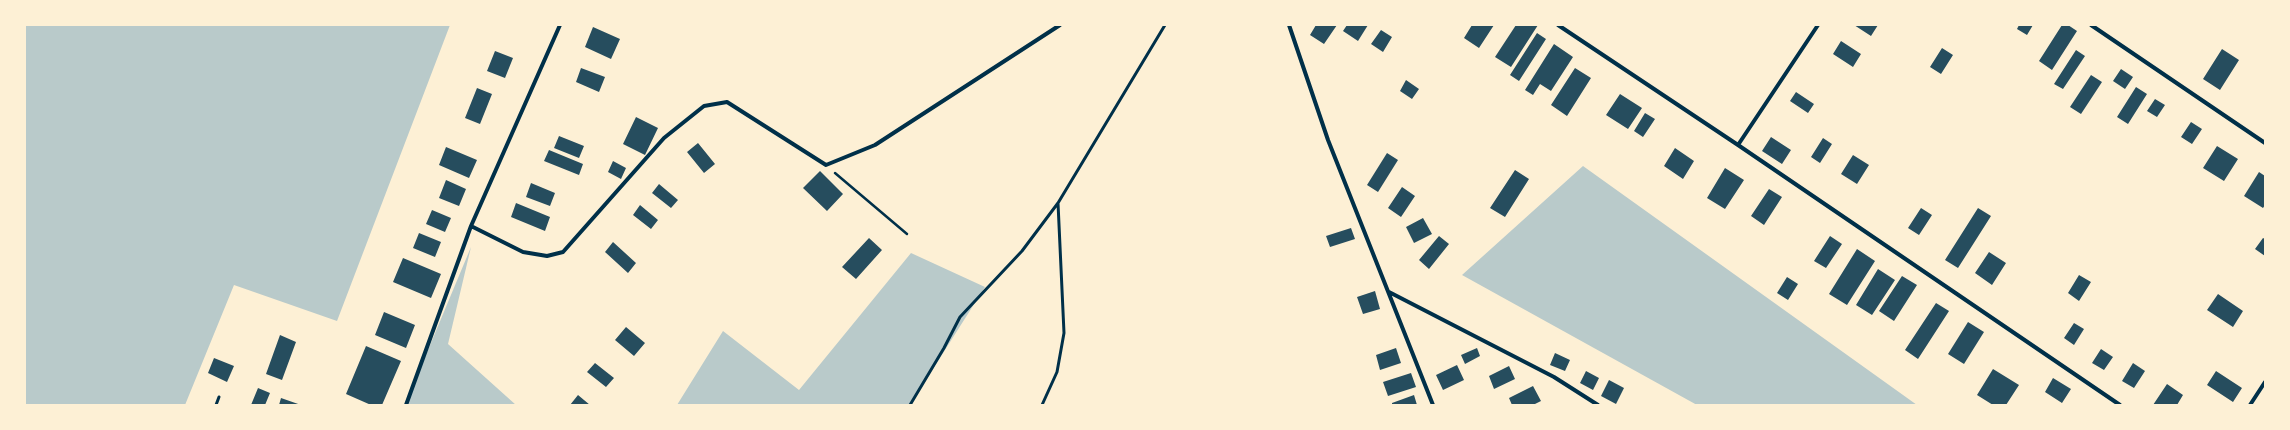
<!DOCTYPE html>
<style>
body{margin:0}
#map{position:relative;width:2290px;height:430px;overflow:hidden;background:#fdf0d5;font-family:"Source Sans 3",sans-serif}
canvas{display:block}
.frame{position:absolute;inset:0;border:26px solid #fdf0d5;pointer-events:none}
</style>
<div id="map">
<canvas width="2290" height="430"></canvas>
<div class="frame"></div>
</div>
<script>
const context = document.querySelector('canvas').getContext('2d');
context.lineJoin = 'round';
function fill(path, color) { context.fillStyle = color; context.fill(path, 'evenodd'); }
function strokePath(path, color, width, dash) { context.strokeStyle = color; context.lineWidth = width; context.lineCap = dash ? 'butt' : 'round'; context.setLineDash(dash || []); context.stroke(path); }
const green = new Path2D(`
 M25,25H450L337,321L234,285L185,405H25Z
 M1583,166L1917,405H1697L1462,275Z
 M471,247L448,344L516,405H405Z
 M911,253L985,287L910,405H677L723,331L799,390Z`);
const building = new Path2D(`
 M1316,25H1337L1324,44L1310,35Z
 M1347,25H1368L1358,41L1343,31Z
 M1472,25H1494L1479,48L1464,38Z
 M1516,25H1538L1511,67L1495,57Z
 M1854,25H1878L1871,36Z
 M2019,25H2033L2027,35L2017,29Z
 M2062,25H2068L2077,31L2052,70L2039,61Z
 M593,27L620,39L611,59L585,47Z
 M1381,30L1392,37L1383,52L1371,44Z
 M1537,33L1546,39L1519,81L1510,75Z
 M1841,41L1861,54L1853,67L1833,54Z
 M1554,44L1573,57L1551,91L1540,84L1533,95L1525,90Z
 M1942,48L1953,55L1941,74L1930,67Z
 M2222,49L2239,60L2220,90L2203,79Z
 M2076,50L2085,56L2063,89L2054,84Z
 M495,51L513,58L505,78L487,71Z
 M581,68L605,77L599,92L576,82Z
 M1575,68L1591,78L1567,116L1551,105Z
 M2121,69L2133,77L2125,89L2113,81Z
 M2091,75L2102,82L2081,114L2070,107Z
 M1406,80L1419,89L1412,99L1400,91Z
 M2136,87L2147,94L2128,124L2117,117Z
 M477,88L492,94L480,124L465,118Z
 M1796,92L1814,104L1808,113L1790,101Z
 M1620,94L1642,108L1628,129L1606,115Z
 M2155,99L2165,105L2157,117L2147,111Z
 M1645,113L1655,119L1643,137L1634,131Z
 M636,117L658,128L645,155L623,144Z
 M2191,122L2202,129L2192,144L2181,137Z
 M559,136L584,146L579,158L554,148Z
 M1771,137L1791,150L1782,164L1762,151Z
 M1823,138L1832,144L1820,163L1811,157Z
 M698,143L715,164L704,173L687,152Z
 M2217,146L2238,159L2224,181L2203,168Z
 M446,147L477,160L469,178L439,165Z
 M1675,148L1694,161L1683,179L1664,166Z
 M549,150L583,164L579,175L544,161Z
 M1387,153L1398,160L1378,192L1367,185Z
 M1853,155L1869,165L1857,184L1841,174Z
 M613,161L626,168L621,179L608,172Z
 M1725,168L1744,180L1725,209L1707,198Z
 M1515,170L1529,179L1505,217L1490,208Z
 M820,171L843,194L827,211L803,188Z
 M2259,172L2265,176V205L2263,208L2244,196Z
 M446,180L466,189L459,206L439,198Z
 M531,183L555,193L550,206L526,197Z
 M659,184L678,200L671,208L652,193Z
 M1402,187L1415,196L1401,217L1388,208Z
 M1769,189L1782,197L1764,225L1751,216Z
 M516,203L550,217L545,231L511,217Z
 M640,205L658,220L651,229L633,215Z
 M1921,208L1932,215L1919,235L1908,228Z
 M1978,208L1991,216L1958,268L1945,260Z
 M432,210L451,218L445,232L426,224Z
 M1423,218L1432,234L1414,243L1406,227Z
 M1351,228L1355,239L1330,247L1326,236Z
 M419,233L441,242L435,257L413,248Z
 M1439,236L1449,244L1429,269L1419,260Z
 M1830,236L1842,244L1826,268L1814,261Z
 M869,238L882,250L856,279L842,267Z
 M2263,238L2265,239V256L2255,249Z
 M613,242L636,263L628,273L605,252Z
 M1857,249L1875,261L1847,305L1829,294Z
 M1989,252L2006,263L1992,285L1975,273Z
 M403,258L441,274L431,298L393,282Z
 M1878,269L1895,280L1872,315L1856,305Z
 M2079,275L2091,282L2079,301L2068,293Z
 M1902,276L1917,285L1894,321L1879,311Z
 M1787,277L1798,284L1788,300L1777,293Z
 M1375,291L1380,309L1363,314L1357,297Z
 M2218,294L2243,311L2233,327L2207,310Z
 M1936,303L1949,311L1918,359L1905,350Z
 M384,312L415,325L406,348L375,335Z
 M1968,322L1984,332L1964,364L1948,354Z
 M2074,323L2084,329L2074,345L2064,338Z
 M626,327L645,343L634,356L615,340Z
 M280,335L296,342L282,380L266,374Z
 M366,346L401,361L382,405H371L346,394Z
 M1396,348L1401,363L1380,370L1376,355Z
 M1477,348L1480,356L1465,364L1461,355Z
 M2101,349L2113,357L2104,370L2092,363Z
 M1555,353L1570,360L1565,371L1550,365Z
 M214,358L234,366L227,382L208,373Z
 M595,363L614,378L606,387L587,372Z
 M2133,363L2145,371L2134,388L2122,381Z
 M1457,365L1464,380L1443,390L1436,375Z
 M1509,366L1515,379L1494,389L1489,376Z
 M1993,369L2019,385L2006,405H1993L1977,395Z
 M1586,371L1599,378L1593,390L1580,383Z
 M2216,371L2242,388L2233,402L2207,385Z
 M1411,373L1416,387L1388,396L1383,382Z
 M2053,378L2071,389L2062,403L2045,392Z
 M1609,380L1624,388L1616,404L1601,396Z
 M2167,384L2183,395L2177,405H2153Z
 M1533,386L1541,401L1533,405H1512L1509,398Z
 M258,388L270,393L265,405H251Z
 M578,395L590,405H570Z
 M1414,395L1417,405H1392V403Z
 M281,398L301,405H279Z`);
const path = new Path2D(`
 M835,173L907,234`);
const service = new Path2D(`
 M216,405L219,397
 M910,405L944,348L960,317L1022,251L1058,203
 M1042,405L1057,372L1064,333L1058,203L1165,25`);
const minor = new Path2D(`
 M1289,25L1328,140L1433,405
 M1558,25L1738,145L2120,405
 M2091,25L2265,143
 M1738,145L1818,25
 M471,226L523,252L547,256L563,252L664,138L704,106L727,102L826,165L875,145L1060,25
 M1389,292L1554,377L1598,405
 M406,405L471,226L560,25
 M2250,405L2265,382`);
fill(green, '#b9caca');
fill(building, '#264d5e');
strokePath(path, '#003049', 2.5);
strokePath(service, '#003049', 3);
strokePath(minor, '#003049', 4);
</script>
